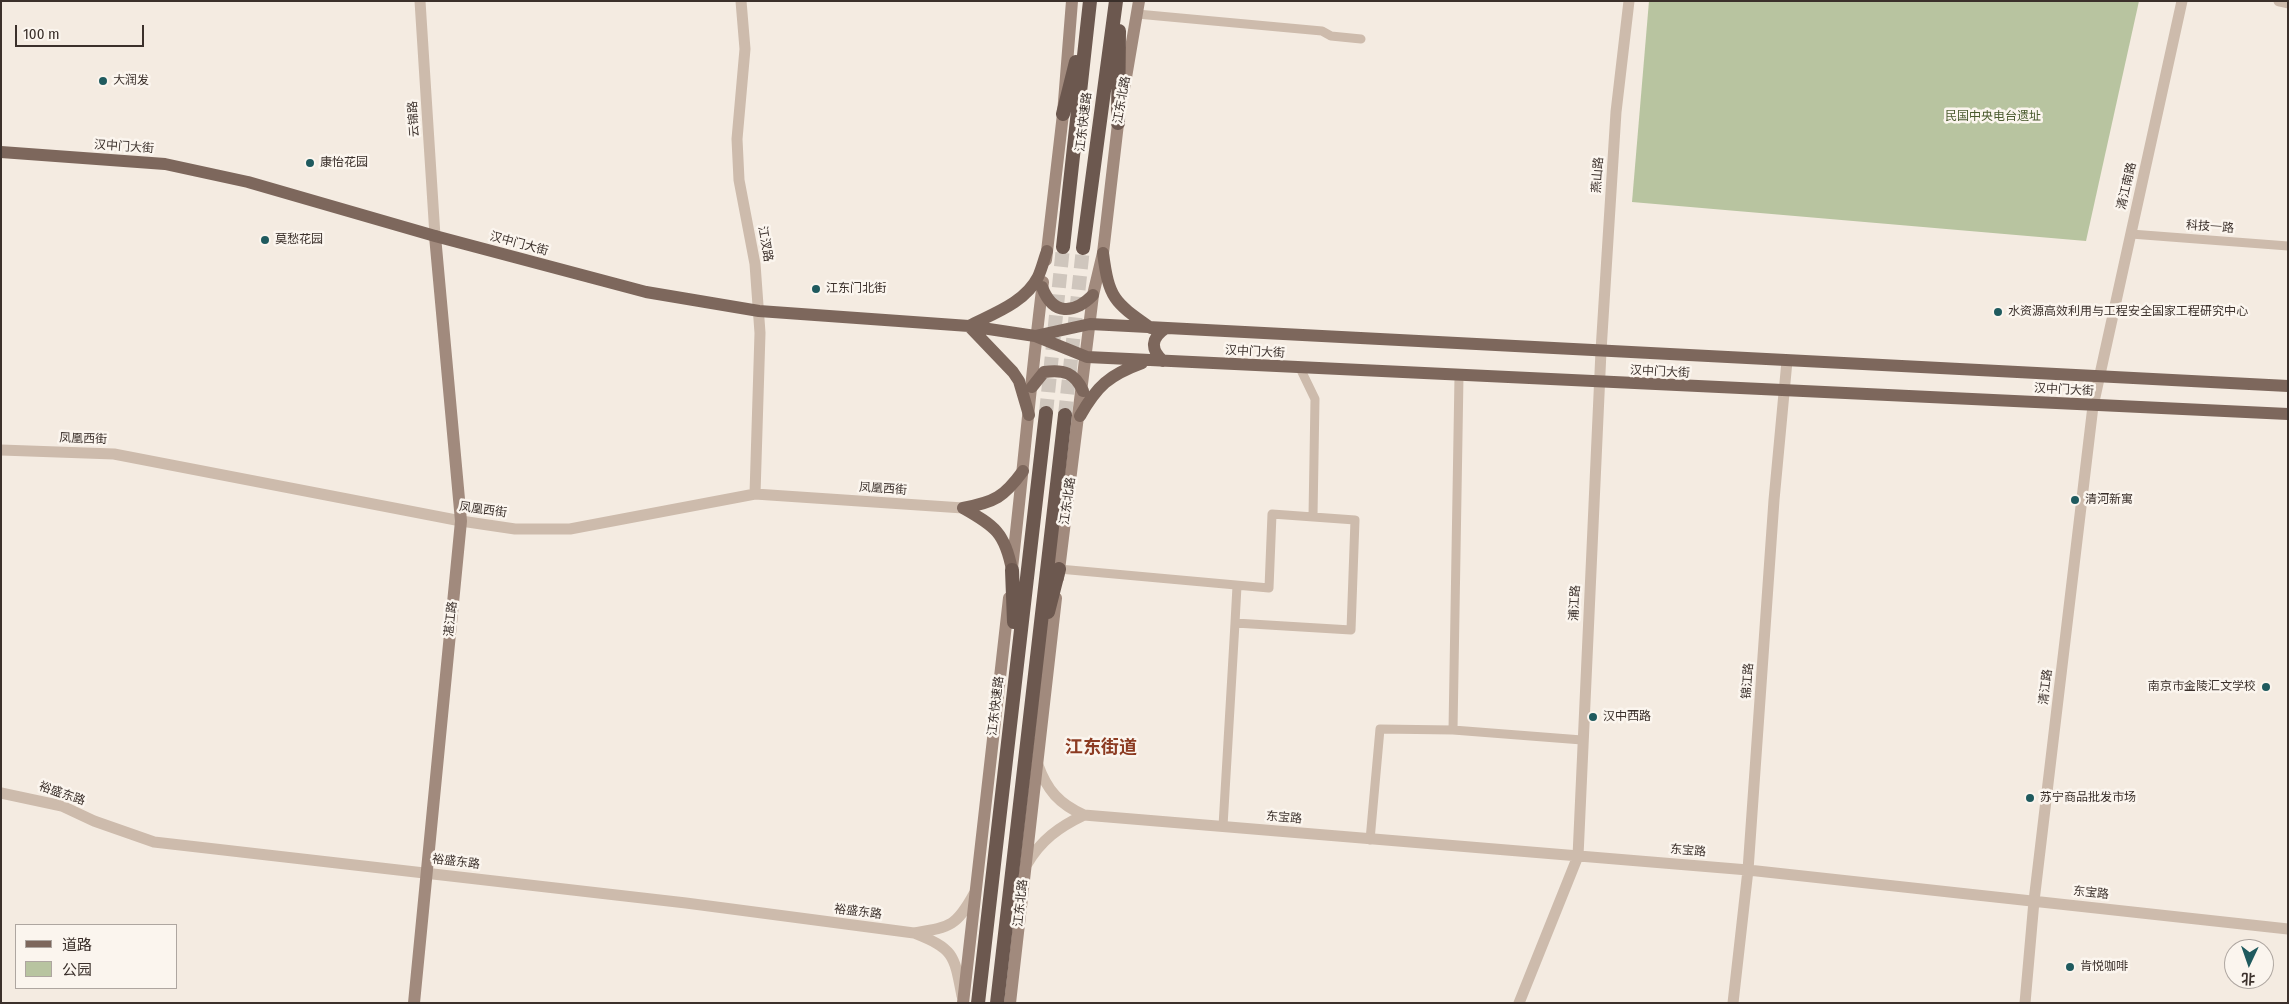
<!DOCTYPE html>
<meta charset="utf-8">
<style>
body{margin:0}
#map{position:relative;width:2289px;height:1004px;overflow:hidden;background:#f4ebe1;font-family:"Fira Sans Condensed","Noto Sans SC",sans-serif}
canvas{display:block}
.frame{position:absolute;inset:0;border:2px solid #3b302b;pointer-events:none}
.legend{position:absolute;left:15px;top:924px;width:162px;height:65px;box-sizing:border-box;background:#fbf5ee;border:1px solid #aea6a0;margin:0;padding:6px 9px;list-style:none;font-size:15px;color:#3b302b}
.legend li{display:flex;align-items:center;gap:10px;height:25px}
.legend b{width:25px;border:1px solid #aea6a0}
.north{position:absolute;left:2224px;top:939px;width:50px;height:50px;box-sizing:border-box;background:#fbf5ee;border:1px solid #aea6a0;border-radius:50%;rotate:183deg;font-size:14px;font-weight:700;line-height:20px;text-align:center;color:#3b302b}
.north::after{content:'';display:block;margin:auto;width:18px;height:22px;background:#1f5a5e;clip-path:polygon(50% 0,100% 100%,50% 72%,0 100%)}
.scale{position:absolute;left:15px;top:25px;width:129px;height:22px;box-sizing:border-box;border:2px solid #3b302b;border-top:0;padding-left:6px;font-size:15px;line-height:18px;white-space:nowrap;color:#3b302b;-webkit-text-stroke:4px #fbf5ee;paint-order:stroke}
</style>
<div id="map">
<canvas width="2289" height="1004"></canvas>
<div class="frame"></div>
<ul class="legend">
<li><b style="height:6px;background:#7d675c"></b>道路</li>
<li><b style="height:14px;background:#b8c4a0"></b>公园</li>
</ul>
<div class="north">北</div>
<div class="scale">100 m</div>
</div>
<script>
const context = document.querySelector('canvas').getContext('2d');
context.lineJoin = 'round';
function fill(path, color) { context.fillStyle = color; context.fill(path, 'evenodd'); }
function strokePath(path, color, width, dash) { context.strokeStyle = color; context.lineWidth = width; context.lineCap = dash ? 'butt' : 'round'; context.setLineDash(dash || []); context.stroke(path); }
function drawText(font, color, halo, rows, align = 'center') {
  context.font = font + ' "Fira Sans Condensed","Noto Sans SC",sans-serif'; context.lineWidth = 5; context.setLineDash([]); context.textBaseline = 'middle'; context.strokeStyle = halo; context.fillStyle = color; for (const [text, x, y, turn = 0] of rows) {
    context.save(); context.translate(x, y); context.rotate((+turn || 0) * Math.PI / 180); context.textAlign = isNaN(turn) ? turn : align; if (halo) context.strokeText(text, 0, 0); context.fillText(text, 0, 0); context.restore();
  }
}
const green = new Path2D(`
 M1649,1H2139L2086,241L1632,202Z`);
const trunkTunnel = new Path2D(`
 M1046,413L1063,247
 M1065,415L1083,248`);
const minor = new Path2D(`
 M1137,14L1322,31L1331,36L1361,39
 M2131,234L2288,246
 M1300,368L1315,399L1313,516
 M1459,376L1453,730L1582,740
 M1059,569L1269,588L1272,514L1355,520L1351,630L1235,623L1223,826
 M1235,623L1237,586
 M1370,840L1380,729L1453,730`);
const tertiary = new Path2D(`
 M420,1L435,236
 M741,1L745,49L737,139L739,180L755,264L760,333L755,494
 M2279,1L2288,3
 M1,450L114,454L461,521L515,529H570L755,494L963,508
 M1038,765C1047,790 1059,804 1084,815L1748,870L2288,929
 M1,793L62,806L94,821L154,842L686,903L914,933C954,949 954,954 962,996
 M1027,864C1041,840 1059,827 1084,815
 M914,933C950,927 956,927 974,894
 M1519,1003L1578,856L1601,351L1616,112L1629,1
 M1733,1003L1748,870L1774,500L1787,361
 M2025,1003L2034,901L2093,406L2182,1`);
const secondary = new Path2D(`
 M1123,95L1139,1
 M1046,260L1063,114L1072,1
 M1012,568C1023,473 1031,377 1043,282
 M1058,578L1093,295L1103,253L1119,115
 M414,1003L461,521L435,236
 M963,1003L1009,598
 M1010,1003L1056,598`);
const primary = new Path2D(`
 M1,152L165,164L248,182L435,236L646,292L759,311L969,326L1035,336L1087,357L2288,414
 M1103,253C1109,299 1114,302 1151,328
 M1042,287C1053,316 1074,314 1093,295
 M1035,336L1090,324L2288,386
 M1163,361C1150,349 1151,338 1166,328
 M1032,387L1044,372C1064,369 1075,373 1083,391
 M1029,415L1019,381L1013,372L969,326C992,314 1025,303 1038,277C1042,268 1044,259 1047,251
 M1080,416C1097,386 1109,375 1142,363
 M963,508C995,526 1005,533 1012,570
 M963,508C995,502 1004,497 1023,471`);
const trunk = new Path2D(`
 M1063,114L1076,62
 M1118,123L1119,31
 M1063,247L1090,1
 M1083,248L1116,1
 M1012,570L1014,622
 M1048,612L1059,569
 M978,1003L1046,413
 M997,1003L1065,415`);
const markers = [
 [103,81,5,"#1f5a5e"],
 [310,163,5,"#1f5a5e"],
 [265,240,5,"#1f5a5e"],
 [816,289,5,"#1f5a5e"],
 [1998,312,5,"#1f5a5e"],
 [2075,500,5,"#1f5a5e"],
 [2266,687,5,"#1f5a5e"],
 [1593,717,5,"#1f5a5e"],
 [2030,798,5,"#1f5a5e"],
 [2070,967,5,"#1f5a5e"]
];
const poiNames = [
 ["大润发",113,81],
 ["康怡花园",320,163],
 ["莫愁花园",275,240],
 ["江东门北街",826,289],
 ["水资源高效利用与工程安全国家工程研究中心",2008,312],
 ["清河新寓",2085,500],
 ["南京市金陵汇文学校",2256,687,"right"],
 ["汉中西路",1603,717],
 ["苏宁商品批发市场",2040,798],
 ["肯悦咖啡",2080,967]
];
const streetNames = [
 ["江东北路",1122,100,-80],
 ["云锦路",414,119,-94],
 ["江东快速路",1084,122,-83],
 ["汉中门大街",124,147,4],
 ["燕山路",1598,175,-86],
 ["清江南路",2127,186,-77],
 ["科技一路",2210,227,4],
 ["汉中门大街",519,244,15],
 ["江汊路",765,244,80],
 ["汉中门大街",1255,352,3],
 ["汉中门大街",1660,372,3],
 ["汉中门大街",2064,390,3],
 ["凤凰西街",83,439,2],
 ["凤凰西街",883,489,4],
 ["江东北路",1068,501,-82],
 ["凤凰西街",483,510,8],
 ["浦江路",1575,603,-87],
 ["湛江路",451,619,-84],
 ["锦江路",1748,681,-86],
 ["清江路",2046,687,-83],
 ["江东快速路",996,706,-83],
 ["裕盛东路",62,794,19],
 ["东宝路",1284,818,5],
 ["东宝路",1688,851,5],
 ["裕盛东路",456,862,7],
 ["东宝路",2091,893,6],
 ["江东北路",1021,903,-84],
 ["裕盛东路",858,912,7]
];
const parkNames = [
 ["民国中央电台遗址",1993,117]
];
const districtNames = [
 ["江东街道",1101,748]
];
fill(green, '#b8c4a0');
strokePath(trunkTunnel, '#cfc6bd', 14, [14, 7]);
strokePath(minor, '#cdbbac', 9);
strokePath(tertiary, '#cdbbac', 11);
strokePath(secondary, '#a18a7d', 12);
strokePath(primary, '#7d675c', 12);
strokePath(trunk, '#6c584f', 14);
for (const [x, y, r, color] of markers) { const dot = new Path2D(); dot.arc(x, y, r, 0, 2 * Math.PI); context.fillStyle = color; context.fill(dot); strokePath(dot, '#fbf5ee', 2); }
drawText('12px', '#3b302b', '#fbf5ee', poiNames, 'left');
drawText('12px', '#3b302b', '#fbf5ee', streetNames);
drawText('12px', '#4a5a2e', '#fbf5ee', parkNames);
drawText('bold 18px', '#8c3b22', '#fbf5ee', districtNames);
</script>
